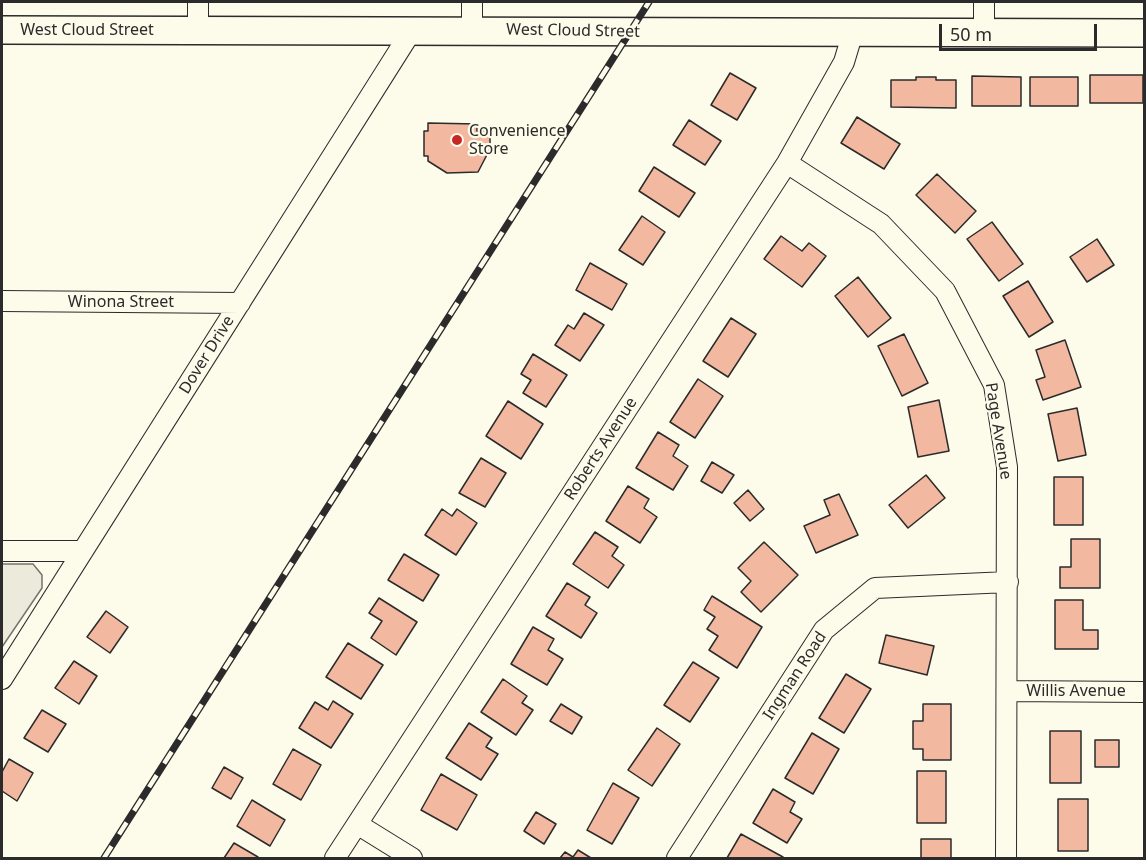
<!DOCTYPE html>
<style>
body{margin:0}
#map{position:relative;width:1146px;height:860px;overflow:hidden;background:#fdfbea;font-family:"Noto Sans",sans-serif}
canvas{display:block}
.frame{position:absolute;inset:0;border:3px solid #2b2b2b;pointer-events:none}
.scale{position:absolute;left:939px;top:24px;width:158px;height:27px;box-sizing:border-box;border:3px solid #2b2b2b;border-top:0;padding-left:8px;font-size:18px;line-height:21px;white-space:nowrap;color:#2b2b2b;-webkit-text-stroke:4px #fdfbea;paint-order:stroke}
</style>
<div id="map">
<canvas width="1146" height="860"></canvas>
<div class="frame"></div>
<div class="scale">50 m</div>
</div>
<script>
const context = document.querySelector('canvas').getContext('2d');
context.lineJoin = 'round';
function fill(path, color) { context.fillStyle = color; context.fill(path, 'evenodd'); }
function strokePath(path, color, width, dash) { context.strokeStyle = color; context.lineWidth = width; context.lineCap = dash ? 'butt' : 'round'; context.setLineDash(dash || []); context.stroke(path); }
function drawText(font, color, halo, rows, align = 'center') {
  context.font = font + ' "Noto Sans",sans-serif'; context.lineWidth = 4.5; context.setLineDash([]); context.textBaseline = 'middle'; context.strokeStyle = halo; context.fillStyle = color; for (const [text, x, y, turn = 0] of rows) {
    context.save(); context.translate(x, y); context.rotate((+turn || 0) * Math.PI / 180); context.textAlign = isNaN(turn) ? turn : align; if (halo) context.strokeText(text, 0, 0); context.fillText(text, 0, 0); context.restore();
  }
}
const green = new Path2D(`
 M2,564H33L42,575V588L2,647Z`);
const building = new Path2D(`
 M730,73L756,88L737,120L711,105Z
 M1090,75H1143V103H1090Z
 M972,76L1021,77V106H972Z
 M916,77H936V80H956V108L891,107V80H916Z
 M1030,77H1078V106H1030Z
 M857,117L900,144L884,169L841,143Z
 M689,120L721,141L705,165L673,145Z
 M428,123L477,124V131H490V149L478,172L447,173L428,161V156H424V131H428Z
 M654,167L695,193L679,217L639,191Z
 M937,174L976,211L955,233L916,195Z
 M642,216L665,232L643,265L619,250Z
 M992,222L1023,264L999,281L967,239Z
 M781,236L802,251L809,243L826,256L802,287L764,259Z
 M1097,239L1114,265L1087,282L1070,257Z
 M590,263L627,284L612,310L576,290Z
 M858,277L891,318L868,337L835,296Z
 M1028,281L1053,322L1029,337L1003,296Z
 M584,313L604,325L580,361L555,345L568,325L574,329Z
 M731,318L756,334L728,377L703,361Z
 M904,334L928,383L902,396L878,346Z
 M1065,340L1081,387L1043,400L1036,380L1045,377L1036,350Z
 M533,354L567,375L546,407L523,393L531,380L521,374Z
 M698,379L723,396L695,438L670,422Z
 M939,400L949,451L918,457L908,407Z
 M508,401L543,424L521,459L486,436Z
 M1077,408L1086,455L1058,461L1048,414Z
 M658,432L679,445L673,456L688,466L673,490L636,468Z
 M481,458L506,473L485,507L459,493Z
 M712,462L734,475L722,493L701,481Z
 M926,475L945,498L908,528L889,505Z
 M1054,477H1083V525H1054Z
 M628,486L649,499L644,508L657,517L640,543L606,521Z
 M748,490L764,509L750,521L734,503Z
 M839,494L858,535L816,553L804,526L830,515L824,500Z
 M442,509L452,516L457,509L477,523L456,555L425,535Z
 M595,532L618,547L612,556L624,565L608,588L573,564Z
 M1071,539H1100V588H1060V567H1071Z
 M764,542L798,575L761,612L741,592L751,581L738,568Z
 M404,554L439,575L423,601L388,580Z
 M567,583L590,597L585,605L597,613L581,638L546,616Z
 M712,596L762,627L737,668L709,650L718,636L707,629L715,617L704,610Z
 M379,598L417,622L396,655L371,638L382,621L369,613Z
 M1055,600H1083V630H1098V649H1055Z
 M106,611L128,627L110,653L87,637Z
 M533,627L554,639L548,650L563,659L547,685L511,664Z
 M886,635L934,646L927,675L879,663Z
 M348,643L383,665L361,699L326,677Z
 M74,661L97,676L79,704L55,688Z
 M693,662L719,678L690,722L664,705Z
 M846,674L871,689L844,733L819,718Z
 M503,679L527,696L522,703L533,710L516,735L481,712Z
 M333,701L353,714L331,748L299,728L315,702L328,710Z
 M561,704L582,717L572,734L550,721Z
 M923,704H951V760H923V749H913V721H923Z
 M42,710L66,724L48,752L24,738Z
 M469,723L492,738L486,747L498,754L481,780L446,758Z
 M657,728L680,744L652,786L628,770Z
 M1050,731H1081V783H1050Z
 M812,733L839,749L813,794L785,778Z
 M1095,740H1119V767H1095Z
 M293,749L321,765L301,800L273,784Z
 M9,759L33,773L17,801L2,791V772Z
 M224,767L243,778L231,799L212,788Z
 M917,771H946V823H917Z
 M441,774L477,795L457,830L421,810Z
 M613,783L639,798L612,844L587,830Z
 M773,789L795,802L790,812L802,819L787,843L753,823Z
 M1058,799H1088V851H1058Z
 M252,800L285,820L270,846L237,826Z
 M536,812L556,824L544,844L524,831Z
 M741,834L783,857L782,858H727Z
 M921,839H951V858H921Z
 M234,843L258,857V858H224Z
 M578,850L591,858H560L565,852L573,857Z`);
const street = new Path2D(`
 M198,2V31
 M472,2V30
 M984,2V33
 M787,163L881,224L945,291L994,385L1007,467L1006,858
 M2,301L240,303
 M2,551H83
 M2,679L412,30
 M1007,691L1144,692
 M357,824L412,858
 M335,858L787,163L844,62L853,32
 M677,858L824,630L875,588L1008,582`);
const secondary = new Path2D(`
 M2,30L1144,33`);
const rail = new Path2D(`
 M104,858L649,2`);
const markers = [
 [457,140,6,"#c62828"]
];
const streetNames = [
 ["West Cloud Street",87,30],
 ["West Cloud Street",573,31,1],
 ["Winona Street",121,302],
 ["Dover Drive",207,355,-58],
 ["Page Avenue",998,431,81],
 ["Roberts Avenue",601,449,-57],
 ["Ingman Road",795,676,-57],
 ["Willis Avenue",1076,691]
];
const poiNames = [
 ["Convenience",469,131],
 ["Store",469,149]
];
fill(green, '#ecebdb');
strokePath(green, '#74746e', 1.5);
fill(building, '#f2b8a0');
strokePath(building, '#2b2b2b', 1.5);
strokePath(street, '#2b2b2b', 22);
strokePath(secondary, '#2b2b2b', 30);
strokePath(street, '#fdfbea', 20);
strokePath(secondary, '#fdfbea', 27);
strokePath(rail, '#2b2b2b', 7);
strokePath(rail, '#fdfbea', 4.5, [14]);
for (const [x, y, r, color] of markers) { const dot = new Path2D(); dot.arc(x, y, r, 0, 2 * Math.PI); context.fillStyle = color; context.fill(dot); strokePath(dot, '#fdfbea', 2); }
drawText('16px', '#2b2b2b', '#fdfbea', streetNames);
drawText('16px', '#2b2b2b', '#fdfbea', poiNames, 'left');
</script>
